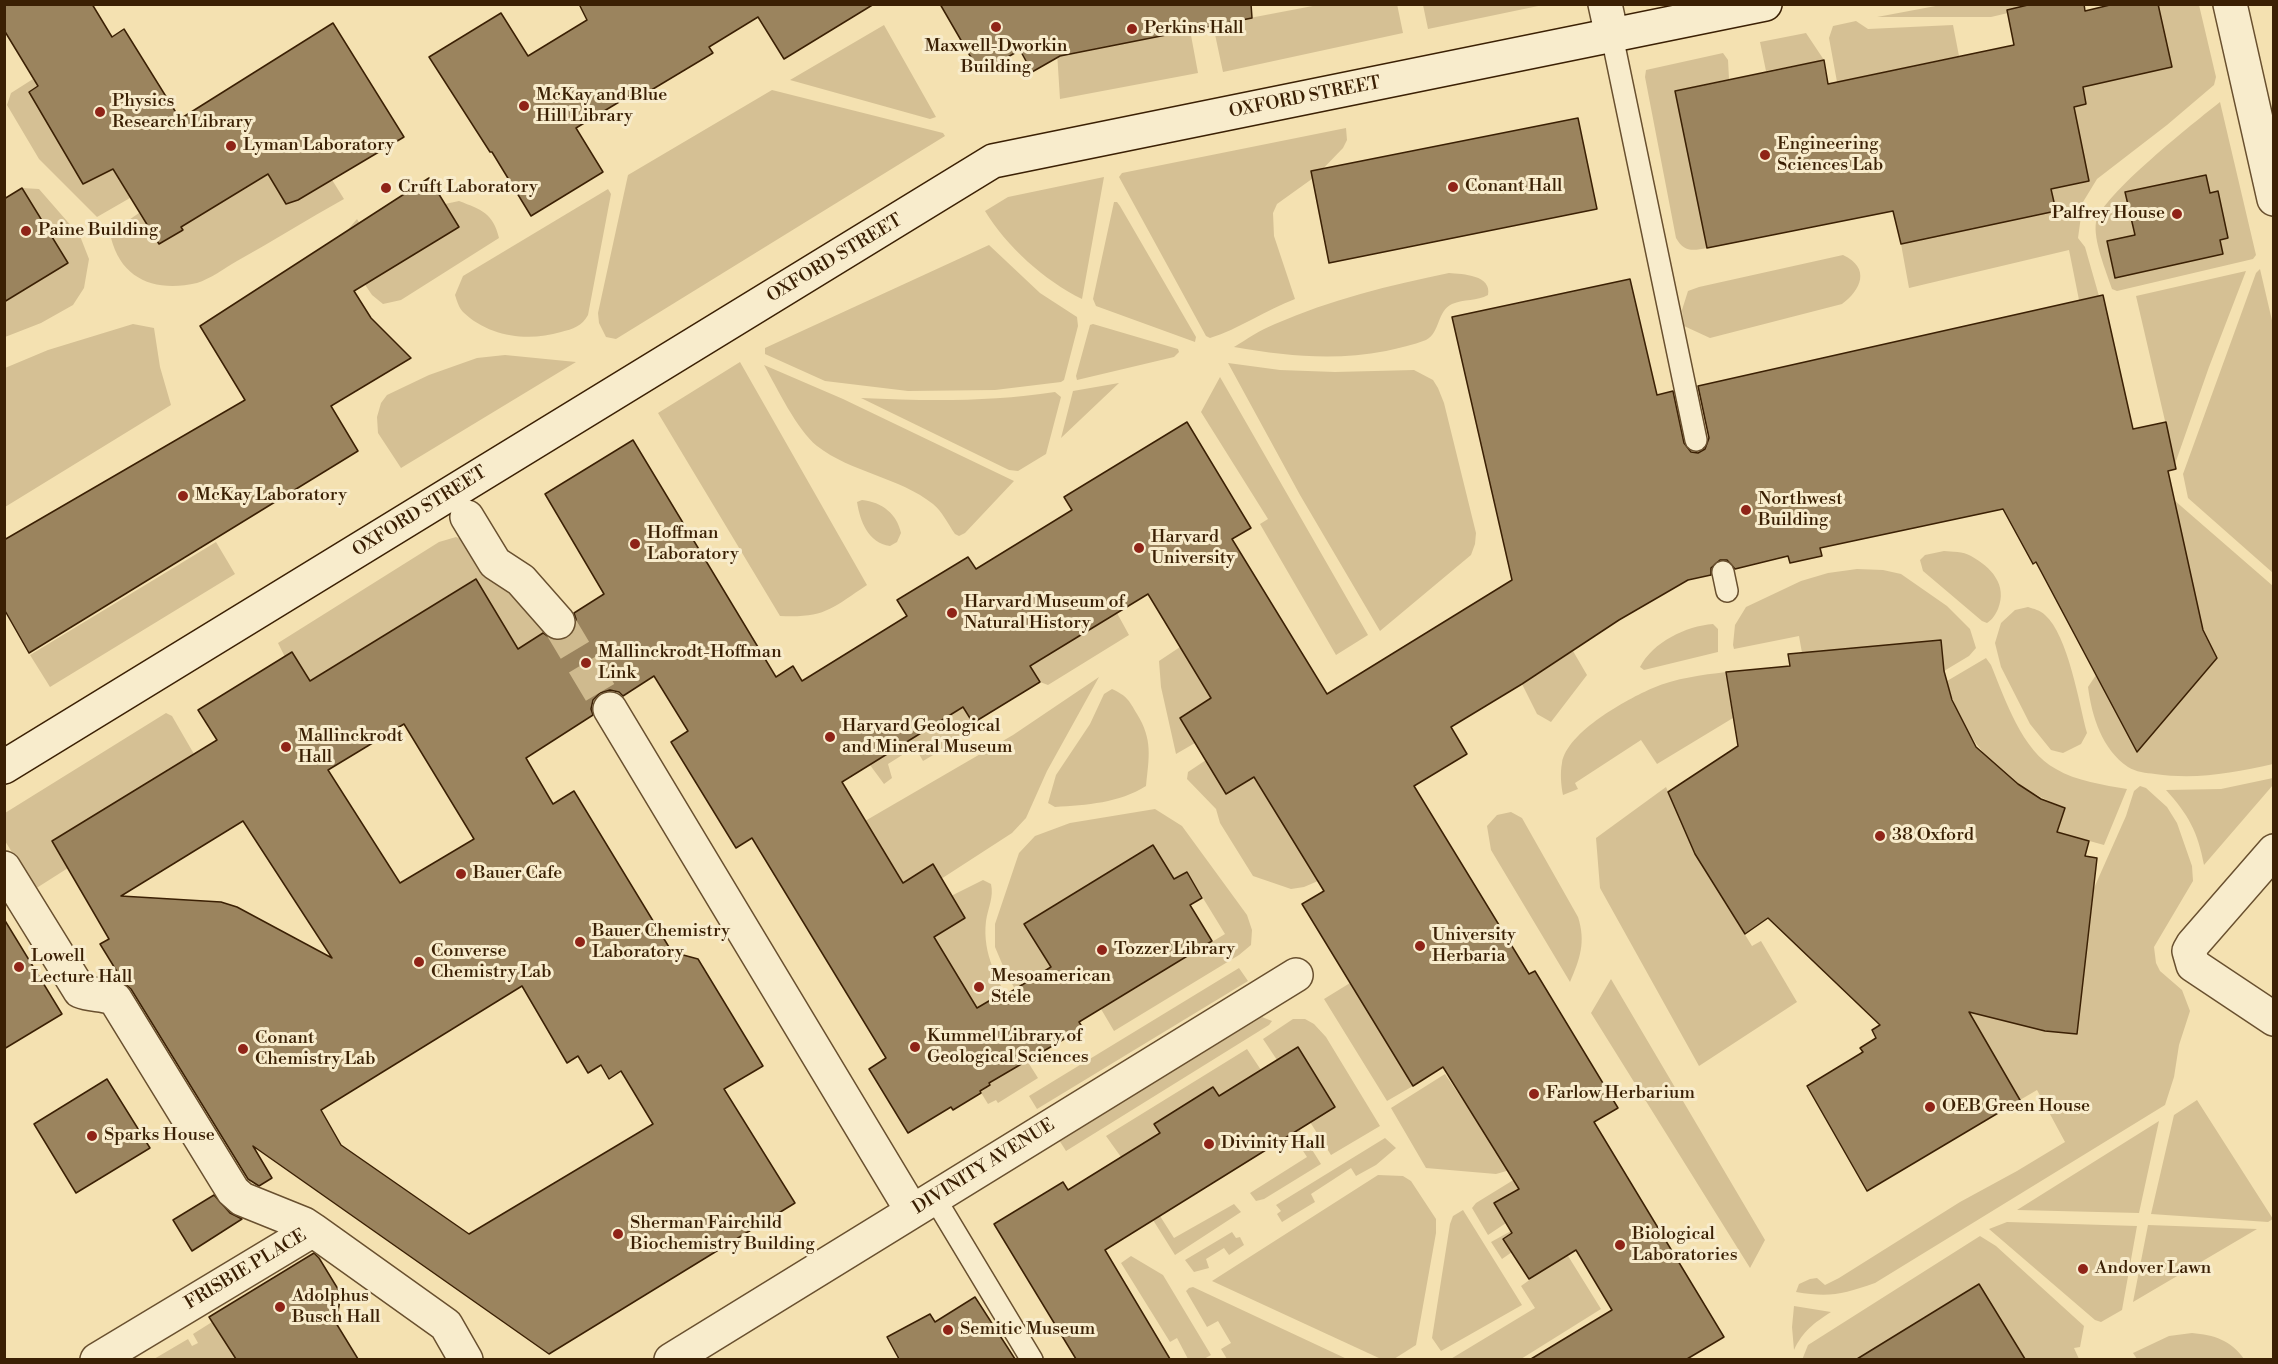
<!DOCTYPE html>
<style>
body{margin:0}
#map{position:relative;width:2278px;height:1364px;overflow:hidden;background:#f4e1b1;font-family:"Libre Bodoni",serif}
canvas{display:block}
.frame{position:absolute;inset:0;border:6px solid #3b2004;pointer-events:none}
</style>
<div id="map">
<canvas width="2278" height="1364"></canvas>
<div class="frame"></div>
</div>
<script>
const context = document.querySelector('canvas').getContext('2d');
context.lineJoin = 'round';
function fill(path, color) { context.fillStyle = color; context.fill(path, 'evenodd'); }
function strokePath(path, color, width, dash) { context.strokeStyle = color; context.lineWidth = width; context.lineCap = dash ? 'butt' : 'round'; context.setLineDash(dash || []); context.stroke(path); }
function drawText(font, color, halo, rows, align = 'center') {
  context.font = font + ' "Libre Bodoni",serif'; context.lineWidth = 6; context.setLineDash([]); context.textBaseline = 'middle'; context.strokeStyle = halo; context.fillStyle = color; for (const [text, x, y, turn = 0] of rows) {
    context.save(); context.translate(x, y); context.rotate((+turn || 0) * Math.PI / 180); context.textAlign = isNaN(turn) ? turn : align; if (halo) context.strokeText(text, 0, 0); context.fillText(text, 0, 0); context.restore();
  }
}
const green = new Path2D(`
 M1397,4L1403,33L1223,72L1213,25L1318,5Z
 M1054,5L1073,53L1190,30L1198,73L1060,99Z
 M1423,5V4L1543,5L1428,29Z
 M1941,5H2032L2007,10L2008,13L1991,17H1877Z
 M2158,5H2199L2216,77L2214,85L2167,125L2097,179L2083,202L2078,238L2085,247L2099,296L2079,300L2069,250L1909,288L1901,244L2056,211L2051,189L2089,181L2074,107L2086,104L2082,81L2101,83L2172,67Z
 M1856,21L1868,29L1953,25L1959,56L1837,82L1829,38L1833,26Z
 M884,25L936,117L930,119L790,80Z
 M1806,33L1824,60L1766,71L1760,42Z
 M1723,53L1728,60L1729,79L1675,91L1707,248C1692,251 1684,252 1676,238L1645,77L1646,70Z
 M33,79L38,86L29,92L83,184L113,169L130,198L97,217L39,159L7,105L11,93Z
 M772,90L943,133L945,136L616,339L606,337L599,323L598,313L628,175Z
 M2220,102L2256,255L2253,259L2117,291L2112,289C2106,271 2093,240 2096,222C2101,196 2196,121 2220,102ZM2206,175L2210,193L2218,192L2228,238L2220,240L2223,254L2143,272L2141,265L2113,271L2107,241L2135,235L2125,192Z
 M1346,128L1347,140L1343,148L1316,176L1277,204L1273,213L1274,236L1295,299C1266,310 1239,329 1210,338L1206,336L1119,177L1122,173Z
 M268,174L286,204C304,198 316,189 329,175L344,199C308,219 273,241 237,261C225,268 210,279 197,283C157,292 122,281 111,238L123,224L139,213L159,244L183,230L181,227Z
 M1104,177L1082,299C1045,281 1006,246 985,211L1008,197Z
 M22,188L39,189L80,236L89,259L84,288L73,305L41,323L5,337V302L68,263Z
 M608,189L611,194L588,315C582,326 573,329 561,332C528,342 489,337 463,312C459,308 457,301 455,295L463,276Z
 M459,201C482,210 493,213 499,238L401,300L383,304L372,295L347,258L346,232L357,219L388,270L459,227L445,204Z
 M1114,202H1117L1120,206L1196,337L1195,342L1096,306L1093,299Z
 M989,245L1040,293L1077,317L1078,326L1064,380L1061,382L995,390L908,391L825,381L765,354V348Z
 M1843,255C1871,268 1861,290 1842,304L1710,338L1684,326L1682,310L1688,291L1699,287Z
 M2260,269L2274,329L2273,573L2188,498L2183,474L2256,273Z
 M2246,271L2209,367L2175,464L2136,296Z
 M1449,273C1463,274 1492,275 1488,295C1477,301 1464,299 1452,304C1437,311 1440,333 1426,340C1413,345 1399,348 1386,351C1334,361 1286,356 1234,347C1247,339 1260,330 1275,324C1330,300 1390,285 1449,273Z
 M133,324L154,328L160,367L171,405L5,507V368L48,350Z
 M1093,324L1178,349L1179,352L1174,357L1077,380L1076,376L1090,325Z
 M505,355L576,362L401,468L378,433L377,417L381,403L387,395L429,375L477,358Z
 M740,362L867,585C831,609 825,618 780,616L658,413Z
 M1228,363L1280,370L1335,372L1414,370L1433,380L1438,388L1444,403L1476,533L1475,544L1471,555L1380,631L1300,495Z
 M764,365L843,399L1014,481L965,533L959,536L955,534C948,524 942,511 933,504C899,477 852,473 817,446C797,430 777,388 764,365Z
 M1220,377L1368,635L1336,655L1260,524L1268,519L1201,412Z
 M1119,383L1061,438L1073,391Z
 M1055,392L1061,397L1046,454L1018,471L1009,470L861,398C927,401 990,402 1055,392Z
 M862,500C882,502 897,514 901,533L897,542L890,546C868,543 860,521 857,502Z
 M2174,500L2273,586V764C2233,773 2196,780 2155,774C2146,773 2136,772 2128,767C2102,749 2092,717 2088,687L2096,675L2137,752L2217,658L2203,630Z
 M456,537L465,541L517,593L546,631L518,649L475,579L310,681L293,653L285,657L278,643L439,542Z
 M216,542L235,574L50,687L30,655Z
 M1944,551C1952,552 1963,551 1971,556C1991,567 2008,585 1998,609C1995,615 1993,619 1987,623L1982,621L1923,571L1920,560L1925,555Z
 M1857,569L1883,570L1901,574L1947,606L1970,629L1976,648L1969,656L1944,671L1940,640L1802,653L1799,636L1734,649L1733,645L1735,625L1746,607L1801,581L1828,573Z
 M2028,607C2034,609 2040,610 2045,615C2068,635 2079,703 2087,733L2081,744L2063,753L2051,750L2030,724L2001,667L1995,643L2001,623L2015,610Z
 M1117,613L1129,635L1048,685L1040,682L1030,666Z
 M1713,624L1718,629V652L1644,670L1640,667C1653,642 1686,626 1713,624Z
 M1180,647L1211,698L1180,717L1195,743L1176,754L1161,687L1159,661Z
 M1573,651L1587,675L1551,722L1537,714L1522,684Z
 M1986,658L1991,665C2005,699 2022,751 2056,769C2076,781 2104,785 2127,789L2104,845L2057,832L2065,808C2004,784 1964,745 1947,681Z
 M1726,672L1733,718L1657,764L1641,740L1575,783L1578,789L1563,795C1561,785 1560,773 1562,763C1567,732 1627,699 1653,688C1676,678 1702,675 1726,672Z
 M1099,677L1047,771L1026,818L1012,833L941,879L933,865L903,883L865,821L1013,735Z
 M1112,689C1127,696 1129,700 1137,714C1153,740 1149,757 1146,786C1119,803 1087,805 1055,807L1048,803L1056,775L1090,724L1104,694Z
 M963,707L973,723L979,719L983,726L923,761L915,747L888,764L892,778L884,784L870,765Z
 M166,713L172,716L194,754L52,841L68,868L35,889L5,841V813Z
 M1206,760L1226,794L1254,777L1318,881L1304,887L1291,889L1253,876L1220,823L1216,809L1187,779L1188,772Z
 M2273,778V785L2204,865C2198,832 2188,814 2166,790L2221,789Z
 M2140,786L2146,788L2167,807L2177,823L2192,866L2193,881L2154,947L2156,963L2160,971L2182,990L2190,1011L2179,1045L2174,1077L2165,1105L1875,1283C1843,1294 1830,1298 1796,1292L1799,1284L1810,1279L1817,1278L1825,1285L1839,1278L1960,1202L2017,1171L2065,1142L2037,1090L2020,1100L1994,1056L1921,985L1991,1017L2045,1031L2076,1034L2094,888L2126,816L2134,791Z
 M1666,787L1695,854L1752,946L1761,941L1797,1002L1699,1066L1600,888L1596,838Z
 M1155,809L1182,826L1247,915L1252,930L1251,945L1239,955L1114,1031L1101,1009L1225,934L1187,872L1174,879L1153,845L1025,923L1051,967L1015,989L1006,973L995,947V924L1019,853L1035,836L1070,823Z
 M1511,812L1522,818L1578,917C1586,942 1580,959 1570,982L1491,850L1487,826L1497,815Z
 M983,880L991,884C994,897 988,908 986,921C982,954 998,982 1015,1010L1004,1016L993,998L977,1008L934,937L965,918L951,896Z
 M1239,968L1248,981L1037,1109L1029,1096Z
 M1611,979L1765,1240L1750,1268L1591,1013Z
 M1350,983L1413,1086L1387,1101L1324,999Z
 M1262,1017L1272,1021L1269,1025L1066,1151L1059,1140Z
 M1293,1019H1305L1314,1024L1326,1037L1380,1126L1331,1155L1310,1122L1335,1106L1298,1047L1277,1060L1263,1039Z
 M1247,1049L1261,1070L1219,1096L1213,1087L1155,1124L1160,1133L1121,1157L1106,1136Z
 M1026,1059L1038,1078L998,1103L996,1100L988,1104L980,1091L990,1086L989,1083Z
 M1445,1074L1510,1170L1496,1174L1426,1168L1391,1108Z
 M2197,1100L2273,1219L2268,1222L2151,1214L2174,1115Z
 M2159,1121L2139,1213L2017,1210Z
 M1299,1129L1321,1164L1264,1199L1256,1201L1250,1193L1307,1157L1292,1134Z
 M1385,1138L1396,1148L1376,1165L1356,1176L1351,1168L1311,1194L1315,1202L1282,1222L1277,1214L1281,1211L1276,1205Z
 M1528,1171L1533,1180L1494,1203L1506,1223L1488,1235L1472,1208L1476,1203Z
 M1378,1175L1403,1176L1411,1181L1436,1219V1233L1416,1345L1394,1359H1381L1212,1281Z
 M1234,1204L1241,1212L1175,1255L1153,1220L1160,1216L1174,1238Z
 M1463,1210L1522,1305L1441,1351L1432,1338L1450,1224L1453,1216Z
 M1542,1214L1601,1309L1521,1359L1449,1360L1535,1308L1521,1286L1549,1266L1512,1252L1502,1259L1491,1242Z
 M2007,1222L2137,1226L2122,1310L2101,1322L2095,1320L1989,1229Z
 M2148,1225L2257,1229L2133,1302Z
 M1232,1232L1236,1238L1240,1237L1244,1245L1229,1255L1224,1248L1206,1259L1209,1268L1194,1272L1185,1260Z
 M1980,1236L1996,1246L2084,1326L2080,1347L2074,1348L2079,1359H2025L1978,1284L1857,1359L1802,1360L1808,1345Z
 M1131,1256L1163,1275L1211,1355L1204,1359H1188L1177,1338L1170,1342L1121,1263Z
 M1193,1287L1347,1359H1227L1221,1349L1231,1343L1218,1321L1207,1327L1186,1291L1189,1288Z
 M1794,1306L1831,1312C1814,1323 1803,1331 1794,1350L1792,1327Z
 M212,1322L236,1359H154L188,1339L192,1346L198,1343L193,1334Z
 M2192,1333C2214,1335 2231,1340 2244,1359H2137L2133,1353L2169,1336Z`);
const building = new Path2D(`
 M4,4H92L112,37L124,29L180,119L333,23L404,137L298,200L286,204L268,174L181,227L183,230L159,244L113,169L83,184L29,92L38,86L4,30Z
 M579,4H874L784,59L758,17L709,47L713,53L633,101L629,96L576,128L603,172L531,216L492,152H490L429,57L501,13L528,56L587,20Z
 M940,4H1251L1252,18L1060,56L1032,72L1020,50L980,73Z
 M2032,4H2084L2085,11L2114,4H2158L2172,67L2083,87L2086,104L2074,107L2089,181L2051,189L2056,211L1901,244L1893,211L1707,248L1675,91L1824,60L1828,84L2014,45L2007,10Z
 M1578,118L1597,209L1329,263L1311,171Z
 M2206,175L2210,193L2218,191L2228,238L2220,240L2223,254L2115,278L2107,241L2135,235L2125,192Z
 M429,178L459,227L354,291L371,318L411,358L331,406L358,451L29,653L4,609V540L245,400L200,326Z
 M22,188L68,263L4,302V199Z
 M1630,279L1657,395L1673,391L1684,443L1691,452L1698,453L1705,449L1709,438L1698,386L2103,295L2133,429L2166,422L2176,469L2168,471L2203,630L2217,658L2137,752L2036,562L2033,564L2003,509L1820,548L1822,556L1790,563L1788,556L1735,569L1727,560H1720L1711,568V575L1688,580L1619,620L1522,684L1451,727L1467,754L1414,786L1529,974L1535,971L1618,1108L1594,1122L1724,1337L1687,1359H1531L1612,1310L1576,1250L1529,1279L1503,1239L1512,1233L1494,1203L1519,1189L1443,1067L1413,1086L1302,904L1324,891L1254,777L1226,794L1180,718L1211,698L1148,594L1030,666L1040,682L973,723L963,707L842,782L903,883L933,864L965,918L934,937L977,1008L994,998L996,1001L1051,967L1024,924L1153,845L1174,879L1187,872L1202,898L1190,905L1212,941L1079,1022L1083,1028L989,1083L990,1085L980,1091L981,1093L953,1110L951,1107L908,1133L869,1069L886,1058L752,838L736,848L671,742L688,731L654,676L623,696L619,692L610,690L600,693L593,700L591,709L593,715L526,758L553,804L574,791L672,952L698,959L763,1066L724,1089L795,1203L549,1354L253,1146L272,1178L259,1186L248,1179L131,989L124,983L100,944L109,939L52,841L217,740L198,710L292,652L310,681L476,579L518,649L543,633L553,640H561L570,636L576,627V619L574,613L604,594L545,494L633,440L776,677L793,666L802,681L907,616L897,600L968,557L976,569L1072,510L1064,497L1187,422L1251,528L1232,539L1327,694L1512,580L1452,317ZM404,724L474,839L400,883L328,770ZM243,821L332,958L237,907L221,902L121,896ZM522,986L567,1063L578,1056L588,1073L601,1065L609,1079L621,1071L653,1124L469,1234L341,1145L321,1110Z
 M1941,640L1944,671L1952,700L1976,747L2018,784L2041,799L2065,808L2057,832L2089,841L2085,856L2097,858L2077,1034L2045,1031L1969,1012L2020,1100L1867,1191L1807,1086L1863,1052L1860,1048L1876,1038L1872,1030L1880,1025L1768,918L1745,934L1695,854L1668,792L1738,746L1726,672L1790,666L1788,654Z
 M4,919L62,1014L4,1049Z
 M1298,1047L1335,1107L1105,1250L1170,1359H1076L994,1224L1063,1182L1068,1190L1160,1133L1154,1124L1213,1087L1219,1096Z
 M107,1079L150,1148L76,1193L34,1124Z
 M214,1195L230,1213L242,1219L192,1251L173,1220Z
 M314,1253L319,1258L341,1294L336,1323L358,1359H236L209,1317Z
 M1979,1284L2025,1359H1857Z
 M975,1297L1015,1359H899L887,1337L930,1314L935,1322Z`);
const streetTunnel = new Path2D(`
 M558,622L610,709`);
const lane = new Path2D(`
 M1612,36L1696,440
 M1723,572L1727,591
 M934,1197L1032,1360`);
const street = new Path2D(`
 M1605,4L1612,36
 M2230,4L2274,199
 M467,517L495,563L521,580L558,622
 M610,709L912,1211
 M2274,851L2193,944L2189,951L2193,965L2274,1019
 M4,868L80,991C92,996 103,993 115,999L233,1191L242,1199L304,1224L313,1230
 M97,1360L313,1230L446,1325L466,1360
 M671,1360L1296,975`);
const secondary = new Path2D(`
 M4,767L993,161L1765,4`);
const markers = [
 [996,27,6,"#8f2418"],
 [1132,29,6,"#8f2418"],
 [524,106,6,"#8f2418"],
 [100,112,6,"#8f2418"],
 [231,146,6,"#8f2418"],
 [1765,155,6,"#8f2418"],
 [1453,187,6,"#8f2418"],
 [386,188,6,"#8f2418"],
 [2177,214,6,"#8f2418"],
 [26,231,6,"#8f2418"],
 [183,496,6,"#8f2418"],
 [1746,510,6,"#8f2418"],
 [635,544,6,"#8f2418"],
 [1139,548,6,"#8f2418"],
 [952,613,6,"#8f2418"],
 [586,663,6,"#8f2418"],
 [830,737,6,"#8f2418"],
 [286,747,6,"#8f2418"],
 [1880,836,6,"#8f2418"],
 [461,874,6,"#8f2418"],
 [580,942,6,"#8f2418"],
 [1420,946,6,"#8f2418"],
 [1102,950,6,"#8f2418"],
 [419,962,6,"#8f2418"],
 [19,967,6,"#8f2418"],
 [979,987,6,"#8f2418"],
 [915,1047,6,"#8f2418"],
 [243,1049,6,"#8f2418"],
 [1534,1094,6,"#8f2418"],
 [1930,1107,6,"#8f2418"],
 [92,1136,6,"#8f2418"],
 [1209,1144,6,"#8f2418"],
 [618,1234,6,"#8f2418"],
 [1620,1245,6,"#8f2418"],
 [2083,1269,6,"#8f2418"],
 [280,1307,6,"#8f2418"],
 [948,1330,6,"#8f2418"]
];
const poiNames = [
 ["Perkins Hall",1144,29],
 ["Maxwell-Dworkin",996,47,"center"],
 ["Building",996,68,"center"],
 ["McKay and Blue",536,96],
 ["Hill Library",536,117],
 ["Physics",112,102],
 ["Research Library",112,123],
 ["Engineering",1777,145],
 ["Sciences Lab",1777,166],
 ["Lyman Laboratory",243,146],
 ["Conant Hall",1465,187],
 ["Cruft Laboratory",398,188],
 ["Palfrey House",2165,214,"right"],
 ["Paine Building",38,231],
 ["McKay Laboratory",195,496],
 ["Northwest",1758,500],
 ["Building",1758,521],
 ["Hoffman",647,534],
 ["Laboratory",647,555],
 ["Harvard",1151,538],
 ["University",1151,559],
 ["Harvard Museum of",964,603],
 ["Natural History",964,624],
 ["Mallinckrodt-Hoffman",598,653],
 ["Link",598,674],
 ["Harvard Geological",842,727],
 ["and Mineral Museum",842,748],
 ["Mallinckrodt",298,737],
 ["Hall",298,758],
 ["38 Oxford",1892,836],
 ["Bauer Cafe",473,874],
 ["Bauer Chemistry",592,932],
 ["Laboratory",592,953],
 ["University",1432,936],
 ["Herbaria",1432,957],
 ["Tozzer Library",1114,950],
 ["Converse",431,952],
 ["Chemistry Lab",431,973],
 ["Lowell",31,957],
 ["Lecture Hall",31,978],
 ["Mesoamerican",991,977],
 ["Stele",991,998],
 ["Kummel Library of",927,1037],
 ["Geological Sciences",927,1058],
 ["Conant",255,1039],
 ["Chemistry Lab",255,1060],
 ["Farlow Herbarium",1546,1094],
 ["OEB Green House",1942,1107],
 ["Sparks House",104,1136],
 ["Divinity Hall",1221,1144],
 ["Sherman Fairchild",630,1224],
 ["Biochemistry Building",630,1245],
 ["Biological",1632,1235],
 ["Laboratories",1632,1256],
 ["Andover Lawn",2095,1269],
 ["Adolphus",292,1297],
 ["Busch Hall",292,1318],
 ["Semitic Museum",960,1330]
];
const streetNames = [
 ["OXFORD STREET",1305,98,-11],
 ["OXFORD STREET",835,259,-31],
 ["OXFORD STREET",420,512,-32],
 ["DIVINITY AVENUE",984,1167,-32],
 ["FRISBIE PLACE",246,1270,-31]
];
fill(green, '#d5c094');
fill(building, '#9b845e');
strokePath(building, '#3b2004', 1.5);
strokePath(streetTunnel, '#cfba8e', 33, [33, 16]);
strokePath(lane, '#69502f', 24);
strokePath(street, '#69502f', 36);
strokePath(secondary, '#3b2004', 36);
strokePath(lane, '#f8eccc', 21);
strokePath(street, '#f8eccc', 33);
strokePath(secondary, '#f8eccc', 33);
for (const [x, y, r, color] of markers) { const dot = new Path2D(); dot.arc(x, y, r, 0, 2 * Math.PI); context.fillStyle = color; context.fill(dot); strokePath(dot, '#f8eccc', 2); }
drawText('18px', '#3b2004', '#f8eccc', poiNames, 'left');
drawText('18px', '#3b2004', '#f8eccc', streetNames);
</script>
